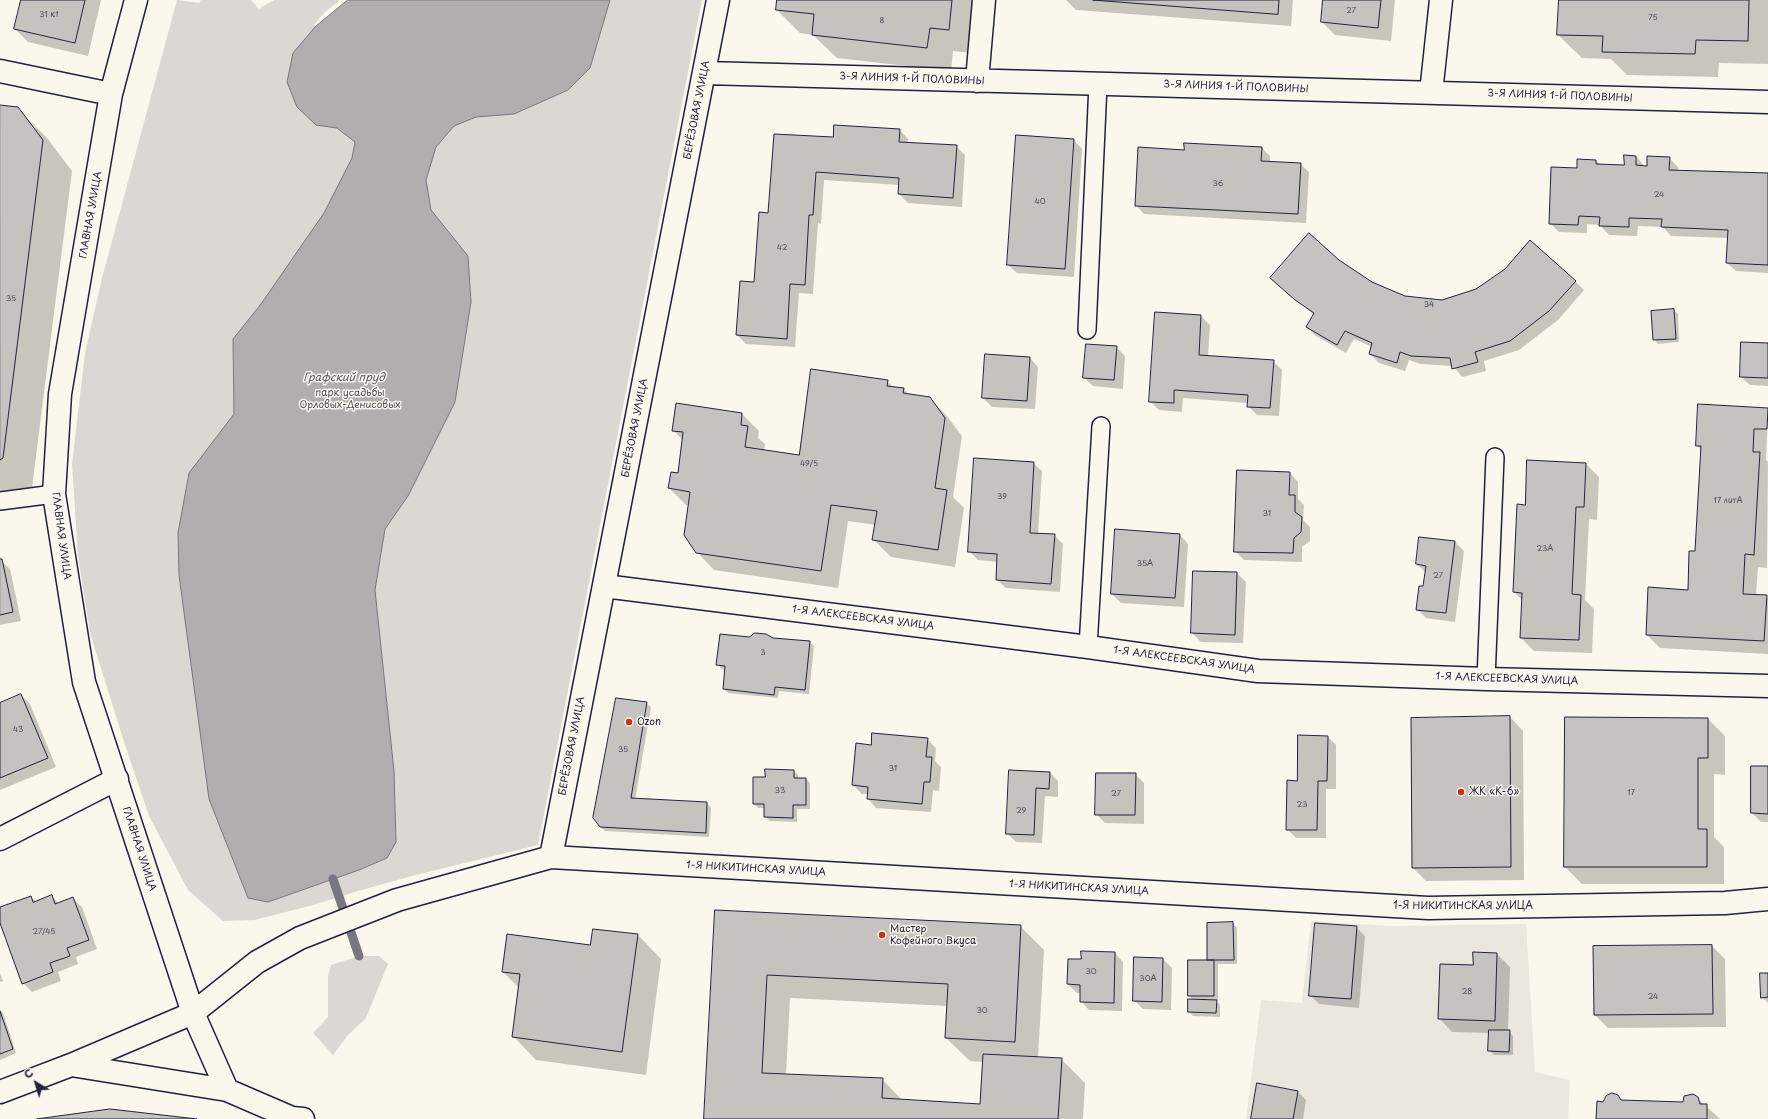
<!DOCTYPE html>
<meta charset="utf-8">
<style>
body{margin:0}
#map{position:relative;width:1768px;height:1119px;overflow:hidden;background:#fbf7ec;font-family:"Playpen Sans",sans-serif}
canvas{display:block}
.north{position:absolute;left:16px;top:1063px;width:40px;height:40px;-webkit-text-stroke:3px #fbf7ec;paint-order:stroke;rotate:322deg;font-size:11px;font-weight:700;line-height:16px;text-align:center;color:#22223b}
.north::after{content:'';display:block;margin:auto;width:14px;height:18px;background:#22223b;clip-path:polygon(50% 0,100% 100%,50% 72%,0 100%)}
</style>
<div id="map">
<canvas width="1768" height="1119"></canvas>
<div class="north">С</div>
</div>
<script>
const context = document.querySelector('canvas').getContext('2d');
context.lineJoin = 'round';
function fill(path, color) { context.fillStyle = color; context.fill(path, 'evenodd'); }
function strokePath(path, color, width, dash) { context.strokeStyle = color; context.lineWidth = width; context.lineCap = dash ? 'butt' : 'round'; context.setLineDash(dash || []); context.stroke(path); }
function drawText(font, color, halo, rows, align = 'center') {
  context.font = font + ' "Playpen Sans",sans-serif'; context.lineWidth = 3; context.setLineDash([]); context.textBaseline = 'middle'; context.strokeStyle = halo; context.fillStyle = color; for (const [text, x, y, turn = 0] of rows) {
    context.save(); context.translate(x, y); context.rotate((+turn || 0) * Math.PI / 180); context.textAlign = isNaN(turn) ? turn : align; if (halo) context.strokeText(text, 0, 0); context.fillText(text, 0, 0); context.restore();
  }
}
const built = new Path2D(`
 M1311,921L1391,926L1526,924L1535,1072L1570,1080L1568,1119H1246L1261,1000L1302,1003Z`);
const green = new Path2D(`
 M177,0L199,3L201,0H251L259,9L274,0H340L325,12L314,25L316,26L348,0H702L538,845L412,876L358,891L317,904L255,920L223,921L188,890L149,816L124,742L90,633L78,556L72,464L85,353L102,278Z
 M359,956H379L388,964L366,1018L348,1035L333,1055L313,1033L328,1017V976L331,965Z`);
const water = new Path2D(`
 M348,0H610L590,68L568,90L514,114L476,117L454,126L436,147L426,180L431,210L468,256L471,302L455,402L408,496L385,529L375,590L394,771L396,842L387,858L359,870L268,902L248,898L209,799L179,575L178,533L189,473L234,414L233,339L261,304L324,213L352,158L355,142L337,128L316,125L297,107L287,82L293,53L316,26Z`);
const shadow = new Path2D(`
 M22,0H101L88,56L28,42L15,29Z
 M778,0H978L972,53L953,51L951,71L837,58L813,35L800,33L777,10Z
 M1066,0H1293L1291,26L1076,10Z
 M1324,0H1395L1391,41L1335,35L1322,22Z
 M1560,0H1768V64L1719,63L1718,77L1627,75L1611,59L1582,58L1558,35Z
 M0,106L17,108L47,138L72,171L32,488L0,508Z
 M900,130L908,139V143L956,146L965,155L962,207L908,203L899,194V185L824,180L821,224L818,223L813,294L799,293L795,347L746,344L737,335L755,283L769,214L834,138Z
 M1074,140L1082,149L1074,277L1017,273L1008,265Z
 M1262,148L1270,156V162L1300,164L1309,172L1306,223L1144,214L1136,205L1185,151Z
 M1636,156L1645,167L1669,158L1678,167V171L1768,174V273L1736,271L1727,263L1728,238L1671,236L1663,227L1638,226L1637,236L1609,235L1600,225L1587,224V233L1559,232L1550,223L1578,170L1596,161L1601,165L1625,166Z
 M1339,261L1372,283L1404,297L1442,301L1575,281L1584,290L1558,320L1519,350L1484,361L1486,371L1462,377L1453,366L1421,364L1409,360L1405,371L1379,363L1370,354L1372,347L1354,339L1346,353L1316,336L1307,327L1314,315L1272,278Z
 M1674,310L1678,314L1679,342L1658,344L1654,339Z
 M1156,313L1201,316L1210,325L1208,356L1273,361L1282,370L1279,416L1257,415L1248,406V403L1183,398L1182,412L1159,410L1150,401Z
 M1768,344V386L1750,385L1741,377Z
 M1116,347L1125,356L1123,389L1093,386L1084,378Z
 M1030,358L1038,367L1035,409L992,407L983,398Z
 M887,381L894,388L904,389L909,395L929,398L946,415L962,436L953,497L964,508L955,567L891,557L874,540L876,525L848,521L838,588L714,570L697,552L689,506L686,505L669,488L678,474L683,440L673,430L742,414L759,431L758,438L765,444L764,451L800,456Z
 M1768,410L1766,460L1768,462L1767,568L1758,567L1756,595L1766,596L1768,598V654L1660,648L1647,635L1688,591L1696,552L1702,451L1697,445Z
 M1033,463L1042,471L1038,534L1054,535L1063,544L1060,592L1006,588L997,580L998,562L978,560L969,551Z
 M1586,464L1599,477L1597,520L1589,519L1585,600L1594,609L1592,653L1534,651L1521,638L1522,600L1514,592L1526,506Z
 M1290,473L1298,482V499L1304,505L1303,520L1310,527V541L1302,547V562L1244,560L1235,551Z
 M1180,535L1188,544L1184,607L1121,603L1112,594Z
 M1420,538L1455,542L1464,551L1455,622L1426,618L1417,609L1424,588L1426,573L1417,564Z
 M0,560L10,569L21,621L0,625Z
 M1237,573L1246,582L1243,643L1201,642L1192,633Z
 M772,639L809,642L814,646L809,694L779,691L778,698L728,693L724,689L726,669H722L717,664Z
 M21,695L30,704L56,767L0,790V704Z
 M646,703L651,707L635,800L707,803L711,808L709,837L605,831L600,827Z
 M1510,717L1523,731L1524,880L1426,881L1413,868Z
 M1708,719L1725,736V775L1714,774V837L1724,847V884H1582L1565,867Z
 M1328,737L1336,745V789H1326V838H1296L1287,829L1298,782Z
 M927,739L936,748L935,761L941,767L939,791L933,790L931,812L876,808L868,799V794H862L853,785L872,746Z
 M1768,767V822H1761L1752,813Z
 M794,771L798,775V779H806L810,783V809H797V822L770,821L765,817V808H758L754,804L766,778Z
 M1010,771L1050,773L1058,781V797L1045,796L1042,843L1016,842L1007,833Z
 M1135,774L1144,783V824L1105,823L1096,814Z
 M52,896L59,904L73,899L82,907L97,949L76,957L78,964L58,972L61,981L32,992L23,983L0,920V908L31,897L36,902Z
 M716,911L1020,926L1044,950L1038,1058L1061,1059L1085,1083L1083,1119H705ZM790,998L948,1006L946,1038L970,1061L983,1062L981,1105L903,1101L882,1079L786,1075Z
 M1233,923L1237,928V964H1218V1000H1215L1220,1005V1017L1193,1016L1189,1012L1194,1000L1189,996L1208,961V924Z
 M1356,927L1365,936L1359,1008L1319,1004L1310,995Z
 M593,930L638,935L661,959L646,1075L536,1060L513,1036L519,988L503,972L591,946Z
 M1712,946L1725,959L1726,1027L1608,1028L1595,1015Z
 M1115,953L1123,962L1122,1011L1089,1010L1081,1001V993H1077L1068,984L1082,960Z
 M1497,954L1510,967L1508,1031L1513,1036V1055H1494L1489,1050L1490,1033L1452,1032L1439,1018L1474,966Z
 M1163,959L1172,968L1171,1010L1143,1009L1134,1000Z
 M0,973L3,981L0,982Z
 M1768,974V1003L1762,997Z
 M0,1010L3,1013L16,1053L0,1060Z
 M1297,1091L1306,1100L1303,1119H1252Z
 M1618,1096L1622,1101L1684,1103L1697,1098L1720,1119H1597L1603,1103Z`);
const stream = new Path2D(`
 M333,879L359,956`);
const building = new Path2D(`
 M21,0H85L75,43L14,29Z
 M777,0H952L949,30L930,28L927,48L812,35L814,14L776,10Z
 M1093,0H1279L1278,14Z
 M1323,0H1381L1378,28L1321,22Z
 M1559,0H1749L1748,41L1696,40L1695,54L1602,52L1603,36L1557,35Z
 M0,105L18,107L43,140L3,458L0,460Z
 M834,125L900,129L899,142L957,145L953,198L898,194L899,178L816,172L813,215H809L805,285L790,284L787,339L736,335L740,281L754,282L759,212L768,213L774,134L833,137Z
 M1016,135L1074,139L1065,269L1007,265Z
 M1184,143L1262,147L1261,161L1301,163L1298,214L1135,206L1138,147L1184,150Z
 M1624,155L1636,156V165L1647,166V156L1670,157L1669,170L1768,173V265L1726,263L1728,230L1661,227L1662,219L1629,218V227L1599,226L1600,217L1579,216L1578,225L1549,224L1551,167L1577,168V159L1596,160V164L1624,165Z
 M1309,233L1339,260L1372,282L1405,296L1442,300L1476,289L1505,269L1530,240L1576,281L1549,311L1510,341L1475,352L1478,362L1452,369L1450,358L1411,356L1400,352L1397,363L1369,354L1372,343L1345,331L1337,345L1306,327L1314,313L1295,300L1270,278Z
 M1674,309L1676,339L1653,340L1651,311Z
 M1155,312L1201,315L1199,355L1274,360L1270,408L1247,407L1248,395L1174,390V403L1149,402Z
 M1741,342L1768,343V378L1740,377Z
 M1086,344L1117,346L1114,380L1083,378Z
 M985,354L1030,357L1027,401L982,398Z
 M811,369L888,380L887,386L904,388L903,393L930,397L945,418L935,488L947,490L938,550L872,540L877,511L831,505L821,571L696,553L684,535L690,492L668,488L671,472L678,473L683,432L672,431L676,403L742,413L741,425L748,426L745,447L799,455Z
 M1698,404L1768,408L1767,429H1754L1753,452H1760L1754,555L1745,554L1743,594L1767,595L1764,641L1646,635L1648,587L1688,590L1689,551H1695L1701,446H1696Z
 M974,458L1034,462L1030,533L1055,534L1051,584L996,580L997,554L968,552Z
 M1527,460L1586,463L1584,507H1576L1572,594L1581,595L1579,640L1520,638L1522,593L1513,592L1517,504L1525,505Z
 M1237,470L1290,472L1289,495H1295V512L1302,517L1301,532L1294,538L1293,553L1234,552Z
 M1115,529L1180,534L1175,598L1111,594Z
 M1419,537L1455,541L1446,613L1416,610L1419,586H1423L1426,566L1416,564Z
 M0,559H2L13,612L0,615Z
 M1193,571L1237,572L1235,635L1191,633Z
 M755,633L766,634L773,638L810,641L805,690L775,687L774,695L723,689L725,666L716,665L720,634L749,637Z
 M21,694L48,758L0,778V703Z
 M616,698L647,702L631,798L707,802L706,833L600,827L593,818Z
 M1510,716L1511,867L1412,868L1411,718Z
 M1565,717L1708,718V758H1698V829H1707V867H1564Z
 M872,733L928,738L926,757H932L930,782H924L922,804L867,799L868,787L852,785L856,743L871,745Z
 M1298,735L1328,736L1327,781H1318L1317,830H1286L1287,780L1297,781Z
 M1751,766H1768V814L1751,813Z
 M765,769L794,770V778H806V805H793V818L764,817V804H753V777H765Z
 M1009,770L1050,772L1049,789L1036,788L1034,835L1006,834Z
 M1096,773H1136L1135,815H1095Z
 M52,895L55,904L73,897L89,940L67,948L70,956L50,963L53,972L22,984L0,923V907L31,896L33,902Z
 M715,910L1021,925L1015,1042L945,1038L948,984L767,975L762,1073L883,1078L882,1098L980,1104L983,1054L1062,1058L1058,1119H704Z
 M1233,922L1234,960H1207V923Z
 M1315,923L1357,926L1351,999L1309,996Z
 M593,929L638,934L622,1052L512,1037L520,974L502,972L507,934L590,945Z
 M1712,945L1713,1014L1594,1015L1593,946Z
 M1081,951L1115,952L1114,1003L1080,1002V985L1067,984L1068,959H1081Z
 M1473,952L1497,953L1495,1021L1438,1019L1440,964L1473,965Z
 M1134,957L1163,958L1162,1002L1133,1001Z
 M1188,960H1214V996H1188Z
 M1760,973H1768V997L1761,998Z
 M1188,999L1217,1000L1216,1013L1188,1012Z
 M0,1011L13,1049L0,1054Z
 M1489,1030H1510L1509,1052L1488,1051Z
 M1257,1083L1298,1091L1293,1119H1251Z
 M1612,1093L1618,1095L1621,1100L1683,1102L1684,1096L1693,1094L1698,1097L1700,1104H1707V1119H1596L1597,1101L1603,1102L1606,1096Z
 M110,1109L197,1119H37Z`);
const service = new Path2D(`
 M1087,330L1098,84
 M0,501L54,494
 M1088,647L1101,426
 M1486,679L1495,457`);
const minor = new Path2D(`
 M136,0L111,94L60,394L54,494L84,682L193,1013L227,1090L292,1118L303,1119
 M0,71L111,94
 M705,73L1768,102
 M977,81L984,0
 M1431,93L1441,0
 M604,586L1088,647L1258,671L1486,679L1768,686
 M0,839L117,779
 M551,857L718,0
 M71,1065L227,1090
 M0,1092L71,1065L193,1013L257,962L300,938L397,900L551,857L1428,908L1725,903L1768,899`);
const markers = [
 [629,722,4,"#c8321e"],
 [1461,792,4,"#c8321e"],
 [882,935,4,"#c8321e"]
];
const numberNames = [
 ["27",1351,11],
 ["31 к1",49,15],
 ["75",1653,18],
 ["8",882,21],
 ["36",1218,184],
 ["24",1659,195],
 ["40",1040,202],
 ["42",782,248],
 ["35",11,299],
 ["34",1429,305],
 ["49/5",809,464],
 ["39",1002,497],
 ["17 литА",1728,501],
 ["31",1267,514],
 ["23А",1545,549],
 ["35А",1145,564],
 ["27",1438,576],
 ["3",763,653],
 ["43",18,730],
 ["35",623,750],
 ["31",893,769],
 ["33",780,791],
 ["17",1631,793],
 ["27",1116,794],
 ["23",1302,805],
 ["29",1021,811],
 ["27/45",44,932],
 ["30",1091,972],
 ["30А",1148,979],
 ["28",1467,992],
 ["24",1653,997],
 ["30",982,1011]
];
const streetNames = [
 ["3-Я ЛИНИЯ 1-Й ПОЛОВИНЫ",912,79,2],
 ["3-Я ЛИНИЯ 1-Й ПОЛОВИНЫ",1236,87,2],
 ["3-Я ЛИНИЯ 1-Й ПОЛОВИНЫ",1560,96,2],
 ["БЕРЁЗОВАЯ УЛИЦА",697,110,-79],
 ["ГЛАВНАЯ УЛИЦА",91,215,-80],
 ["БЕРЁЗОВАЯ УЛИЦА",635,428,-79],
 ["ГЛАВНАЯ УЛИЦА",61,536,82],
 ["1-Я АЛЕКСЕЕВСКАЯ УЛИЦА",863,618,7],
 ["1-Я АЛЕКСЕЕВСКАЯ УЛИЦА",1184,660,8],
 ["1-Я АЛЕКСЕЕВСКАЯ УЛИЦА",1507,679,2],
 ["БЕРЁЗОВАЯ УЛИЦА",572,746,-79],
 ["ГЛАВНАЯ УЛИЦА",139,849,72],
 ["1-Я НИКИТИНСКАЯ УЛИЦА",756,869,3],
 ["1-Я НИКИТИНСКАЯ УЛИЦА",1079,888,3],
 ["1-Я НИКИТИНСКАЯ УЛИЦА",1463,906]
];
const parkNames = [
 ["парк усадьбы",350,393],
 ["Орловых-Денисовых",350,405]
];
const poiNames = [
 ["Ozon",637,722],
 ["ЖК «К-6»",1469,792],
 ["Мастер",890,929],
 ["Кофейного Вкуса",890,941]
];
const waterNames = [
 ["Графский пруд",344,378]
];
fill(built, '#ebe7df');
fill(green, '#dbd8d3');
fill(water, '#b1aeb0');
strokePath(water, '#787681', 1);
fill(shadow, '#0003');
strokePath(stream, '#787681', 9);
fill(building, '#c6c2c0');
strokePath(building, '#22223b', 1);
strokePath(service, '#22223b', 20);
strokePath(minor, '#22223b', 25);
strokePath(service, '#fbf7ec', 17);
strokePath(minor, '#fbf7ec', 22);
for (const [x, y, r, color] of markers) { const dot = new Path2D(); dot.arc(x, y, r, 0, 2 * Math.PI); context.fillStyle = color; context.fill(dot); strokePath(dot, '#fbf7ec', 1.5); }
drawText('8px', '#4b4a5c', null, numberNames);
drawText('10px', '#22223b', '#fbf7ec', streetNames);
drawText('10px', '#505061', '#fbf7ec', parkNames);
drawText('10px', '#22223b', '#fbf7ec', poiNames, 'left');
drawText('italic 11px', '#545364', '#fbf7ec', waterNames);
</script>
